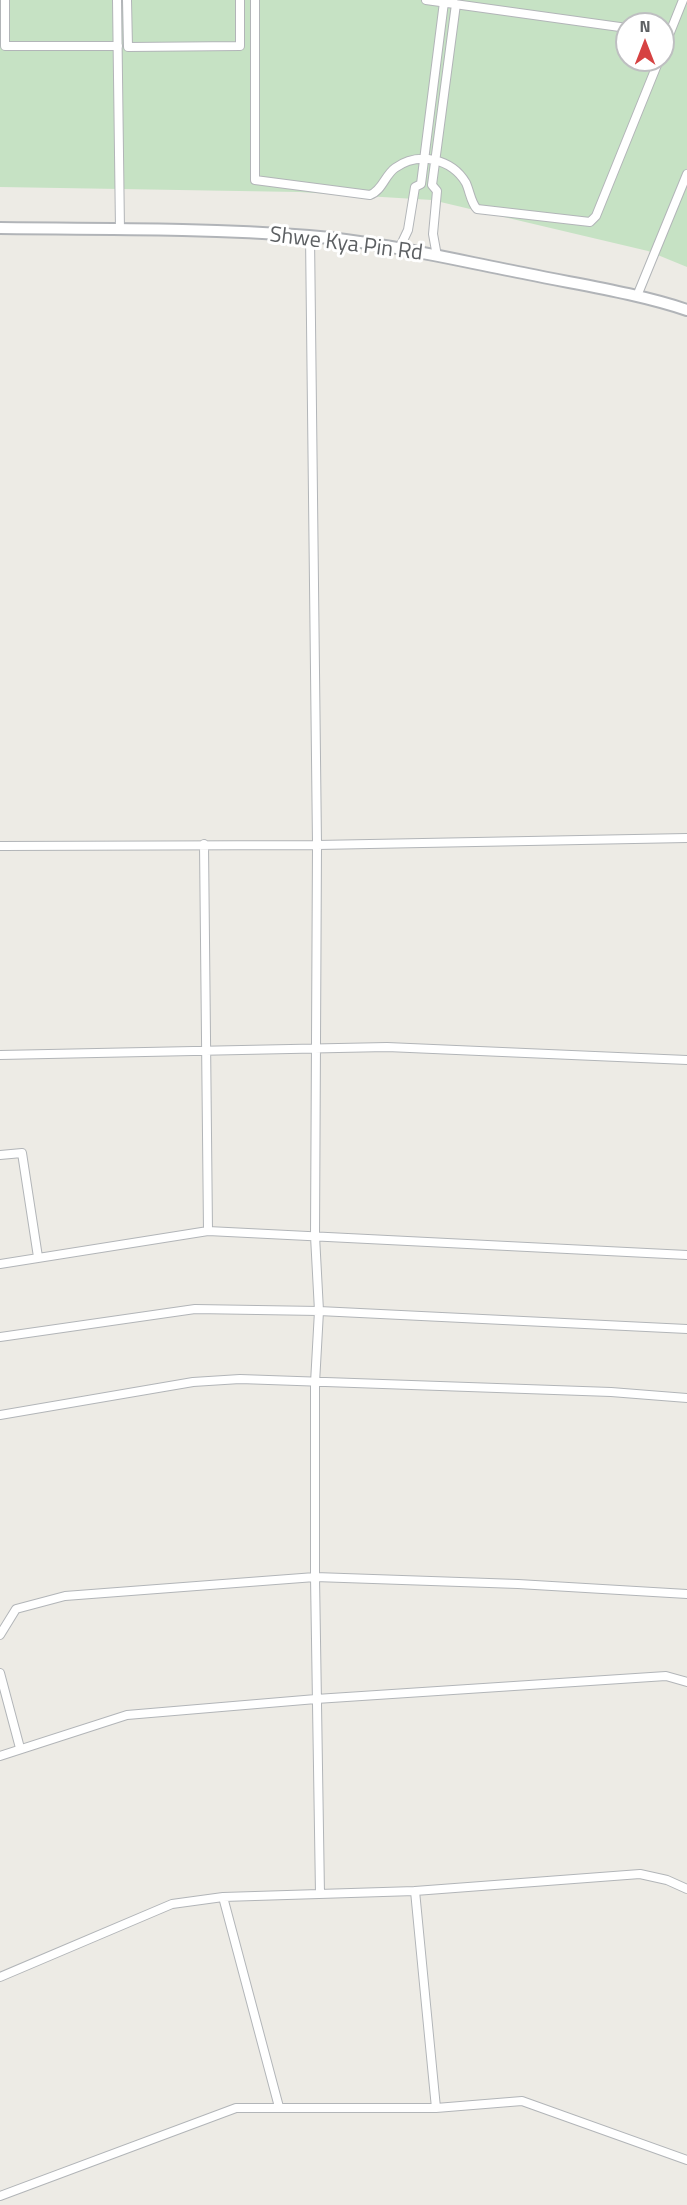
<!DOCTYPE html>
<style>
body{margin:0}
#map{position:relative;width:687px;height:2205px;overflow:hidden;background:#edebe5;font-family:"Titillium Web",sans-serif}
canvas{display:block}
.north{position:absolute;left:615px;top:12px;width:60px;height:60px;box-sizing:border-box;background:#fff;border:2px solid #bebfc1;border-radius:50%;rotate:0deg;font-size:16px;font-weight:700;line-height:24px;text-align:center;color:#5d6063}
.north::after{content:'';display:block;margin:auto;width:21px;height:27px;background:#d64242;clip-path:polygon(50% 0,100% 100%,50% 72%,0 100%)}
</style>
<div id="map">
<canvas width="687" height="2205"></canvas>
<div class="north">N</div>
</div>
<script>
const context = document.querySelector('canvas').getContext('2d');
context.lineJoin = 'round';
function fill(path, color) { context.fillStyle = color; context.fill(path, 'evenodd'); }
function strokePath(path, color, width, dash) { context.strokeStyle = color; context.lineWidth = width; context.lineCap = dash ? 'butt' : 'round'; context.setLineDash(dash || []); context.stroke(path); }
function drawText(font, color, halo, rows, align = 'center') {
  context.font = font + ' "Titillium Web",sans-serif'; context.lineWidth = 6; context.setLineDash([]); context.textBaseline = 'middle'; context.strokeStyle = halo; context.fillStyle = color; for (const [text, x, y, turn = 0] of rows) {
    context.save(); context.translate(x, y); context.rotate((+turn || 0) * Math.PI / 180); context.textAlign = isNaN(turn) ? turn : align; if (halo) context.strokeText(text, 0, 0); context.fillText(text, 0, 0); context.restore();
  }
}
const green = new Path2D(`
 M0,0H687V267L648,251L432,200L299,192L0,187ZM627,24H663V60H627Z`);
const street = new Path2D(`
 M5,0V46H118
 M117,0L120,230
 M127,0L128,47L240,46V0
 M255,0V180L370,195C382,191 385,175 395,168C419,151 452,159 466,183C470,192 471,203 477,209L590,222L596,216L659,60
 M426,0L627,28
 M663,50L683,0
 M310,236L317,845L315,1236L319,1311L315,1383V1577L320,1894
 M399,249L408,230L415,187L421,184L444,2
 M437,256L433,234L437,191L432,185L456,4
 M637,296L687,174
 M204,844L208,1231
 M0,846L317,845L687,838
 M0,1055L387,1047L687,1060
 M0,1155L22,1153L38,1257
 M0,1264L208,1231L687,1255
 M0,1337L195,1309L319,1311L687,1329
 M0,1415L193,1382L240,1379L611,1392L687,1398
 M0,1635L16,1609L65,1596L315,1577L518,1584L687,1594
 M0,1673L20,1748
 M0,1756L127,1715L316,1699L666,1676L687,1682
 M415,1891L436,2108
 M223,1897L279,2107
 M0,1977L172,1904L223,1897L415,1891L640,1874L667,1880L687,1889
 M0,2196L236,2108H436L522,2101L687,2160`);
const secondary = new Path2D(`
 M0,228C103,229 206,228 309,236C382,242 455,260 528,274C581,285 636,293 687,310`);
const streetNames = [
 ["Shwe Kya Pin Rd",346,245,7]
];
fill(green, '#c6e2c4');
strokePath(street, '#b2b5b8', 10);
strokePath(secondary, '#b1b4b8', 14);
strokePath(street, '#fff', 8);
strokePath(secondary, '#fff', 10);
drawText('22px', '#5d6063', '#fff', streetNames);
</script>
